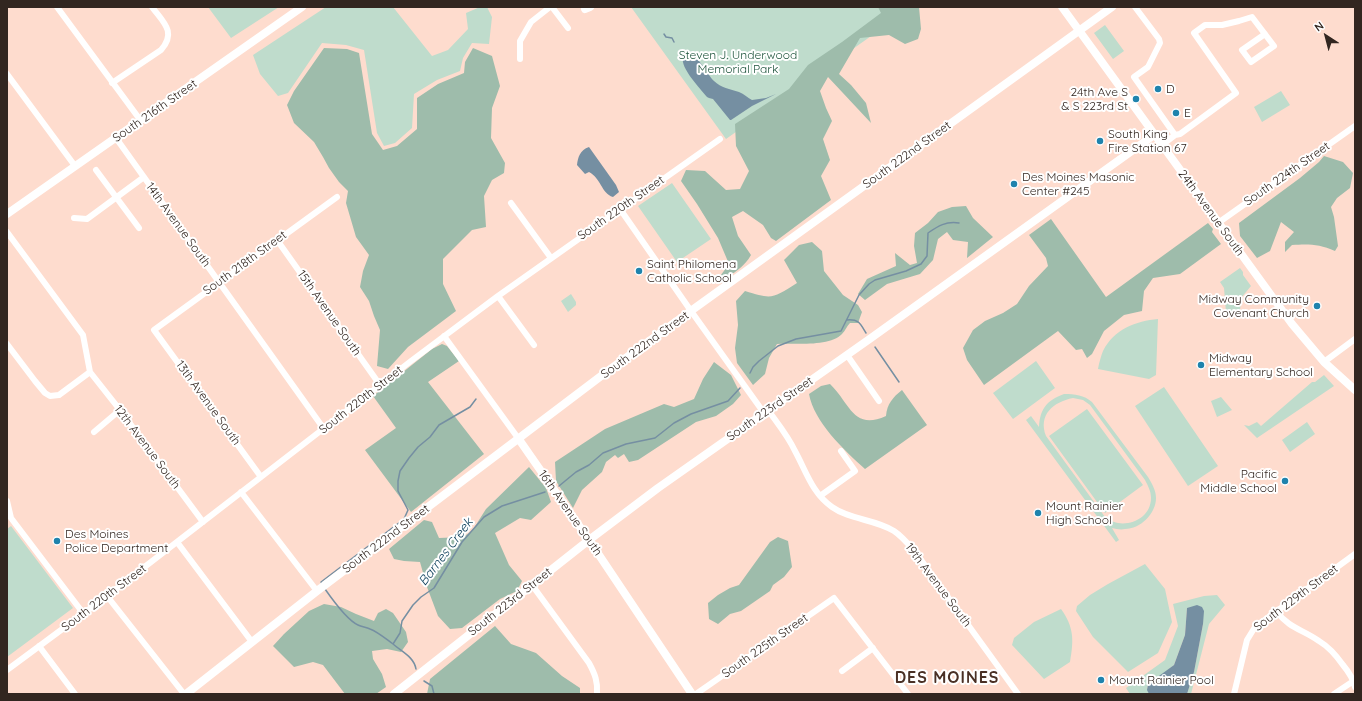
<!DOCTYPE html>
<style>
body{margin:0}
#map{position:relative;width:1362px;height:701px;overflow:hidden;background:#fedcce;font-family:Quicksand,sans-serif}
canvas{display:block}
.frame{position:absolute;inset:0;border:8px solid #322620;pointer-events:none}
.north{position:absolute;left:1306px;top:16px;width:40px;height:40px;-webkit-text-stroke:3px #fff;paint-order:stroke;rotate:324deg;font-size:11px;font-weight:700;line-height:16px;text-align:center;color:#322620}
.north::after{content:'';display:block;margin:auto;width:14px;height:18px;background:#322620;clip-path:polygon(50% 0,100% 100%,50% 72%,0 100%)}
</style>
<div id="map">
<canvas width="1362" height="701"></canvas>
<div class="frame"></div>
<div class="north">N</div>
</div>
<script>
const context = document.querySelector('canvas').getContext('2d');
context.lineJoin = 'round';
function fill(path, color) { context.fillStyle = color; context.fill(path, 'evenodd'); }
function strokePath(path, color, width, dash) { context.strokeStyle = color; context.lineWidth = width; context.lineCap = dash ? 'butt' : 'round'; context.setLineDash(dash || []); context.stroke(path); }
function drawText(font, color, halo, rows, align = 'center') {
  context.font = font + ' Quicksand,sans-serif'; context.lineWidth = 4; context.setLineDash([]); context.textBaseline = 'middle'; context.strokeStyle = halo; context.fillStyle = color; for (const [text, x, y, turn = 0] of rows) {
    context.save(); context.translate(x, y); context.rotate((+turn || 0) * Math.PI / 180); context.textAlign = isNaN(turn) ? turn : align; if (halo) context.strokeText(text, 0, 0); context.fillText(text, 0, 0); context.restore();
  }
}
const green = new Path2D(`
 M208,7H279L231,38Z
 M326,7H393L432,56L448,50L468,29L466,13L480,7H487L492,17L489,44L472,43L463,58L460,71L437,80L414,94L412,128L395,143L384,146L377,133L364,50L346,45L322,43L288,93L278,96L260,74L253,55Z
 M631,7H912L726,139Z
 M1105,25L1124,51L1113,59L1094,33Z
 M1281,91L1290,105L1262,122L1254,107Z
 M672,183L711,239L677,262L638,206Z
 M1240,268L1243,272V275L1251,286L1241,298L1240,311L1226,312L1224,288L1220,282Z
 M571,294L576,302V305L568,312L561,301Z
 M1158,319L1156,375L1149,379L1098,369C1099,363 1101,356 1103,351C1114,329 1136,321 1158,319Z
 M1036,361L1055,388L1013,419L993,393Z
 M1324,375L1334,386L1257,438L1244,425L1249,426L1257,422L1261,426L1312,382H1315Z
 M1164,387L1218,466L1188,486L1135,406Z
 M1064,394C1075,394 1084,395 1092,402L1148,477C1152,484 1156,490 1156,498C1156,514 1140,529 1125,529C1121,530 1116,529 1112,528L1119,540L1116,542L1026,420L1031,416L1039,427C1040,409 1047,400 1064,394ZM1073,398L1083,400L1090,405L1145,480C1148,486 1151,491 1151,498C1151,521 1121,531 1105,517L1046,436C1038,415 1053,402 1073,398Z
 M1221,397L1232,410L1217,417L1211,401Z
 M1087,409L1143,485L1105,513L1049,436Z
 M1307,422L1315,434L1290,452L1282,440Z
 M11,526L73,608L7,657V529Z
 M1145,564L1165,589L1172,622L1158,653L1128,672L1093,637L1076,611L1077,606L1090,595L1108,584Z
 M1217,595L1225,605L1209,624L1191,694H1187L1194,672L1203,624L1187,608L1185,635L1174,665L1147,687L1149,694H1130L1126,688L1165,660L1178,626L1173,604L1204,596Z
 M1061,609C1074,627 1074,640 1070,662L1044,679L1012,645L1014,638L1034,622Z`);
const forest = new Path2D(`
 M878,7H919L921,29L918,39L905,44L889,35L860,38L839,74L851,85L866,103L871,123L828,77L820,91L826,108L832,121L823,139L830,160L821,176L831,200L776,241L771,238L763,225L743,211L732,217L738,236L751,255C745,266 730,278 718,279L729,264L718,238L697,204L681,181L686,170L705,171L726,190L740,189L749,171L736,146L735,124L789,89L808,65L842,42L881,13Z
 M324,48L347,49L359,53L372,134L383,150L397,146L417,129V98L438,84L464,73L465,62L473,48L492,56L500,86L492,108L491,138L505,163L504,173L492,180L484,196L486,227L472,230L443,259V284L456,311L408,347L388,369L377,366L380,330L374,316L369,301L360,287L363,271L369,255L356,237L346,203L348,191L339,182L329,168L323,157L314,142L294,123L287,105L294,91Z
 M1324,156L1343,162L1353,173L1350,188L1337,198L1331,207L1334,217L1338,246L1335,251C1319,244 1309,244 1292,245L1285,252V242L1294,232L1281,222L1270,251L1257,258L1240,236L1239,223L1300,178L1319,162Z
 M966,206L973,218L993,237L967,258L968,242L953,240L947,232L938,239L933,260L920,274L887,284L865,300L858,294L867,279L896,266L895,253L910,265L917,263L914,246L915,233L928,223L938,212L952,207Z
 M1051,219L1106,297L1208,223L1213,229L1212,232L1221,244L1180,274L1153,278L1144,291L1142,311L1124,315L1104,331L1092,354L1087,358L1082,349L1076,350L1058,331L984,385L967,360L963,348L973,330L985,321L1003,313L1017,304L1029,286L1048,266L1046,258L1029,235Z
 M812,242L822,251L824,271L843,295L858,305L862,312L858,323H850C847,326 845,331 842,334C830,347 795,343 777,344L769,358L765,374L753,385L737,363L735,348L738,325L736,301L745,291C773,300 773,298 797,283L784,260L799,245Z
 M442,344L447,346L459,361L428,382L484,454L411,512L365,450L396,428L373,396L432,349Z
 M714,362L731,375L741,395L733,404L716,416L696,422L638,460L629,462L624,454L618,458L615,455L606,462L602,472L582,490L573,508L556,481L555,462L605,429L664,404L674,407L694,399L703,379Z
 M830,384C850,403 853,431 886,416C887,404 893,397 902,390L927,425L865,469C844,450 814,422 809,394L821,386Z
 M529,467L546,488L551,502L531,520L520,518L495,533L509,565L522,581L517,591L500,599L462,628L450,629L438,616L427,587L420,562L404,561L394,559L389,549L424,520L432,522L439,538L463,537L472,531L486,509Z
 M778,537L788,541L792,567L784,577L773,585L770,591L741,611L730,614L718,624L709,619L708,603L718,595L730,588L739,585L770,542Z
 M324,604L341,607L356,614L374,621L378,613L386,609L393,613L406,632L408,642L401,652L387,649L372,651L373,659L382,674L386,687L376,694H345L323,665L313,662L294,667L273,646L284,634L309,611Z
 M495,626L511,644L536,653L562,676L580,688V694H427L430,679Z`);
const water = new Path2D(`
 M688,55C700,56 706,73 714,81C721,88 730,89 739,92C744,94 748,98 752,100L766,98L776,94L752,106L731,120H730L713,99L709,98L707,97C700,88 680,68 683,57Z
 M589,147L616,185L619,192L613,197C601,193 601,178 589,172L585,174L577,165C578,157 580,150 589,147Z
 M1197,605L1202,607L1204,611L1203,624L1194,672L1187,694H1149L1147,690L1148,684L1174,665L1185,635L1187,608Z`);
const stream = new Path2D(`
 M664,34L666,37L672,38L674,42
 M682,54L683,57
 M847,320C859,319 860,323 866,333
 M875,347L899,382
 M750,373L753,367L759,361L778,346L796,339L841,331L859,295L869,284L875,280L906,271L921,264L927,256L928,233C938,226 946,221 959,223
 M559,486L576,472L589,465L603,453L626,444L655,438L674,423L691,414L728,401L740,388
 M322,584L321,582L404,519L408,510L398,491V481L400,471L409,458L418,447L430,437L439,425L470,407L476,399
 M325,589C332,599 347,620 358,625C362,627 366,627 370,629C378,632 386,639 393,644
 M416,669C414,657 402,652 393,644L400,633L402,621L413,605L421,597L434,588L462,542L484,517L502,506L545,492
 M424,681L432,686L434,694`);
const street = new Path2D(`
 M57,7L141,121
 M552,7L568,28
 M1135,7L1159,39L1160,43L1148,67L1134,77L1175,135
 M520,59V41L531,22L550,7
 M7,74L75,166
 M112,83L161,50C177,32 163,22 152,7
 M116,138L324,429
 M1162,145L1175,135L1180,134L1236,93L1194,33L1205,25H1222L1239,21L1252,17L1274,46L1251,62L1242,50L1265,34
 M96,170L139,228
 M511,203L551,258
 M620,209L691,311L764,413
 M74,218L87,219L144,177
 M1218,223L1355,126
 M7,232L83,335L90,372L120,410L203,522
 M277,240L380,385
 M498,296L534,345
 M444,336L518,438
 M7,344L35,381L45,393L50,396L59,395L90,372
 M847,355L879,401
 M1324,362L1355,339
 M768,410C778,424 788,436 795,451C806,471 812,493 832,507C850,520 875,519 894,531C903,537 909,545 916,553L1018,694
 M94,432L120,410
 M261,477L154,330L337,197
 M241,492L317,591
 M820,496L855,471L841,451
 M7,501L11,518L83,613
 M177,542L252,642
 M532,585L589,663C595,674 598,682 597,694
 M107,596L184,694
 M1276,611C1290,629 1302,629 1319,641C1329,647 1336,655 1343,665C1348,671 1353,678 1355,687
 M39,646L75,694
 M7,670L107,596L411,361L498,296L720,139
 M842,671L873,648
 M696,694L834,598L908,694
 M1234,694L1247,640L1255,627L1355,554
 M1334,694L1355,680`);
const secondary = new Path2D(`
 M1062,7L1292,324L1324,362L1355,390
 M585,9L590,7
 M7,214L302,7
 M518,438L589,540L692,694
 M186,694L317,591L609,370L1112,7
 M394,694L589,540L658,488L871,338L1154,135`);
const markers = [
 [1158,89,4,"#1e83ad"],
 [1136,99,4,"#1e83ad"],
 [1176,113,4,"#1e83ad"],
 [1100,141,4,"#1e83ad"],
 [1014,184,4,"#1e83ad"],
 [639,271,4,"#1e83ad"],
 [1317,306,4,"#1e83ad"],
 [1201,365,4,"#1e83ad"],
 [1285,481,4,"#1e83ad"],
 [1038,513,4,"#1e83ad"],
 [57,541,4,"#1e83ad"],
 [1101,680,4,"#1e83ad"]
];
const parkNames = [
 ["Steven J. Underwood",738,55],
 ["Memorial Park",738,69]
];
const poiNames = [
 ["D",1166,89],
 ["24th Ave S",1128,92,"right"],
 ["& S 223rd St",1128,106,"right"],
 ["E",1184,113],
 ["South King",1108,134],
 ["Fire Station 67",1108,148],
 ["Des Moines Masonic",1022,177],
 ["Center #245",1022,191],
 ["Saint Philomena",647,264],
 ["Catholic School",647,278],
 ["Midway Community",1309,299,"right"],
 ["Covenant Church",1309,313,"right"],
 ["Midway",1209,358],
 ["Elementary School",1209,372],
 ["Pacific",1277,474,"right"],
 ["Middle School",1277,488,"right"],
 ["Mount Rainier",1046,506],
 ["High School",1046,520],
 ["Des Moines",65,534],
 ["Police Department",65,548],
 ["Mount Rainier Pool",1109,680]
];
const streetNames = [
 ["South 216th Street",155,111,-35],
 ["South 222nd Street",907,155,-36],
 ["South 224th Street",1287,174,-35],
 ["South 220th Street",621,208,-35],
 ["24th Avenue South",1211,213,54],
 ["14th Avenue South",178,225,54],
 ["South 218th Street",245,263,-36],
 ["15th Avenue South",329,313,55],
 ["South 222nd Street",645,345,-36],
 ["South 220th Street",361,400,-38],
 ["13th Avenue South",208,403,54],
 ["South 223rd Street",770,409,-35],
 ["12th Avenue South",147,447,53],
 ["16th Avenue South",570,513,55],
 ["South 222nd Street",386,539,-37],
 ["19th Avenue South",938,585,53],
 ["South 220th Street",104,598,-37],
 ["South 229th Street",1296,598,-37],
 ["South 223rd Street",510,602,-38],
 ["South 225th Street",765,646,-35]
];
const waterNames = [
 ["Barnes Creek",446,552,-53]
];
const districtNames = [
 ["DES MOINES",947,678]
];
fill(green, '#bfdccc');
fill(forest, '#9ebcab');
fill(water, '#758fa2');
strokePath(stream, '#758fa2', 1.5);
strokePath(street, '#fff', 6);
strokePath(secondary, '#fff', 8);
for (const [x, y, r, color] of markers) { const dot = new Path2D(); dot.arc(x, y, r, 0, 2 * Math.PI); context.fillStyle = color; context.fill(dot); strokePath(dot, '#fff', 1.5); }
drawText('12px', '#1c523a', '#fff', parkNames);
drawText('12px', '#322620', '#fff', poiNames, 'left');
drawText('12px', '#322620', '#fff', streetNames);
drawText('italic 13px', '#0d3f5b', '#fff', waterNames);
context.letterSpacing = '1px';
drawText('bold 16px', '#4a3025', '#fff', districtNames);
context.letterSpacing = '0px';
</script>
